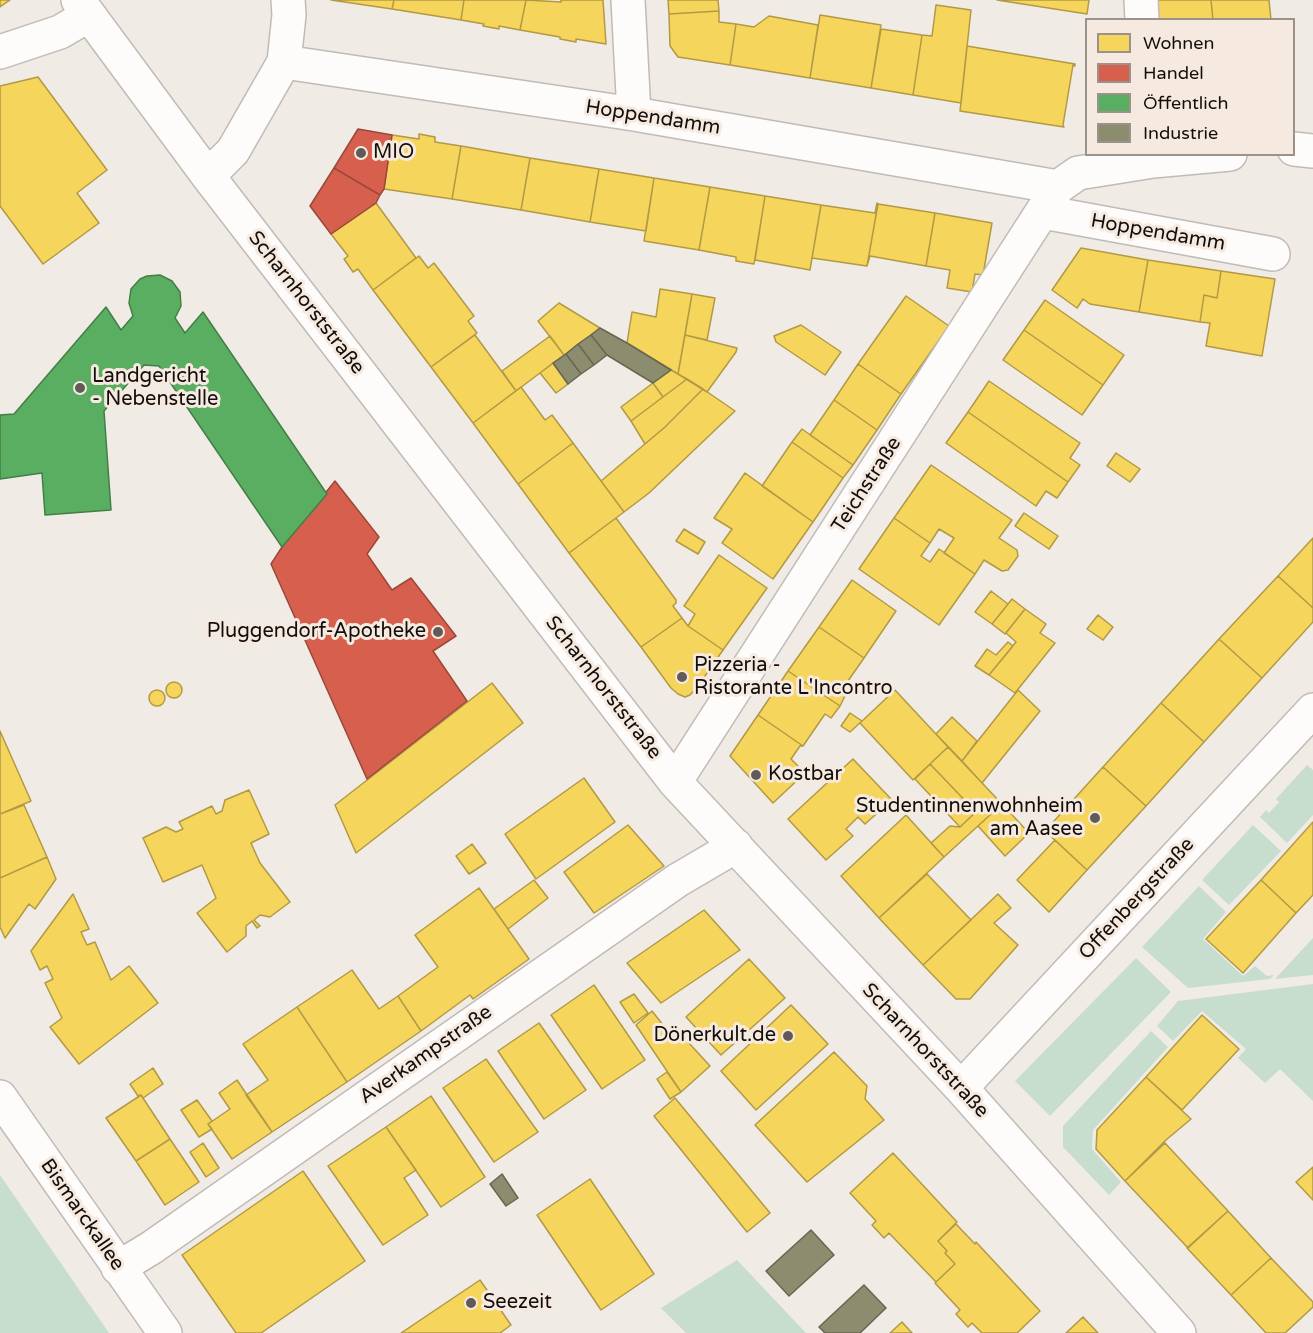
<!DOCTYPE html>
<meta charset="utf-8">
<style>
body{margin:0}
#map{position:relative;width:1313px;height:1333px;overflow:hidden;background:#f1ebe5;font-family:"Varela Round",sans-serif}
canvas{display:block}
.legend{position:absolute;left:1085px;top:18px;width:210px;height:138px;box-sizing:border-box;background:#f6eae0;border:2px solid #9b928b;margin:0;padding:8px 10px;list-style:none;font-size:18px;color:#120e0b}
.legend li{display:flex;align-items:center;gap:12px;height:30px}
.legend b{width:30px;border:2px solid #9b928b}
</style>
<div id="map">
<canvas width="1313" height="1333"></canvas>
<ul class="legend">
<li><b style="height:16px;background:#f6d55c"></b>Wohnen</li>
<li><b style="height:16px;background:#d6604d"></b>Handel</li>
<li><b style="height:16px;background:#5aae61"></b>Öffentlich</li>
<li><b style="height:16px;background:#8c8c6e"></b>Industrie</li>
</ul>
</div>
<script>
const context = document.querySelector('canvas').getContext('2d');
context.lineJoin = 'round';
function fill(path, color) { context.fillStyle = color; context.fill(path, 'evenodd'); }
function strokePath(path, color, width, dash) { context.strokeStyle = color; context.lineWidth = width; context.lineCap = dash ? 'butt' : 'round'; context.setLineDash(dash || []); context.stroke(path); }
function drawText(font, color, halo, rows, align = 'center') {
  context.font = font + ' "Varela Round",sans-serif'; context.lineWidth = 6; context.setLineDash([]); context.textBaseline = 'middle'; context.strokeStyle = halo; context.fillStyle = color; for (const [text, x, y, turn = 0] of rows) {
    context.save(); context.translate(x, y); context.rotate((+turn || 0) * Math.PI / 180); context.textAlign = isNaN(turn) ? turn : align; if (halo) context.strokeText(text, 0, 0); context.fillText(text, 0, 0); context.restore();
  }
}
const green = new Path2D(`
 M1307,765L1313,770V815L1287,843L1260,817L1266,810L1269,813L1279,802L1276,799Z
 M1253,825L1281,851L1229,905L1202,880Z
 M1199,886L1226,912L1203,939L1243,976L1255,966L1267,976L1274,975L1270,979L1188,988L1142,947Z
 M1313,938V975L1275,979Z
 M1136,958L1171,992L1050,1116L1015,1081Z
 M1313,984V1101L1280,1069L1265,1083L1238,1058L1246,1049L1202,1011L1173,1041L1157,1026L1178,1001Z
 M1151,1031L1168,1047L1093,1130L1092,1149L1121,1182L1109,1195L1063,1147V1126Z
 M0,1175L109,1333H0Z
 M737,1260L806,1333H686L661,1308Z`);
const homes = new Path2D(`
 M0,0H10L0,7Z
 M331,0H394L392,9Z
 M394,0H464L461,20L392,9Z
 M464,0H526L520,30L499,26V29L483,26L484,24L461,20Z
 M526,0L561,2V0H603L606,44L576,39V42L560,39V37L520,30Z
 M668,0H718L719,11L669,14Z
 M997,0H1089L1087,14Z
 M1153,0H1211L1213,20H1155Z
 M1211,0H1269L1271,20H1213Z
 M936,5L971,10L961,103L913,95L922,35L932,36Z
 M719,11V22L736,24L730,65L678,57L670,46L669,14Z
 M820,15L881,25L871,88L810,78Z
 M769,16L818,25L810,78L730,65L736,24L754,27Z
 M881,29L922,35L913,95L871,88Z
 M967,46L1075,64V66L1073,65L1063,125L1064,127L960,111Z
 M38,77L107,170L77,193L99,223L43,264L0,206V86Z
 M419,134L435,137V142L461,146L452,199L384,189L392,135L419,139Z
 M461,146L530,158L521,210L452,199Z
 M530,158L599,169L590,222L521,210Z
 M599,169L654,178L646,231L590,222Z
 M654,178L710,187L699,250L644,241Z
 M710,187L765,196L754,264L736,261V257L699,250Z
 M765,196L821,205L810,270L755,260Z
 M376,203L416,258L373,290L358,269L353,272L344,259L348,256L331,234Z
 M877,203L878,204L867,266L812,258L821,205L875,213Z
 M878,204L935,213L926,266L870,256L867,266Z
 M935,213L992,223L983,275L975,274L972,292L947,288L950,270L926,266Z
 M1081,248L1148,260L1139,312L1090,304L1083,299L1077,308L1052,290Z
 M419,256L428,268L434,263L474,316L468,321L477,333L431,367L373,290Z
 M1148,260L1221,271L1217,298L1204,295L1200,322L1139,312Z
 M1221,271L1275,279L1262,356L1206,346L1210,323L1200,322L1204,295L1217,298Z
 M660,289L692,294L678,374L627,343L632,312L656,317Z
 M692,294L715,298L707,340L685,335Z
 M906,296L949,326L901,394L858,364Z
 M1045,300L1124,355L1103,385L1024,330Z
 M559,303L600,328L564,355L538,321Z
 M801,325L841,352L825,375L776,342L774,336Z
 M1024,330L1103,385L1082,415L1003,360Z
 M475,335L516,391L473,423L431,367Z
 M685,335L737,348L736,352L707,392L678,374Z
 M550,336L564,355L516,391L502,371Z
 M553,363L568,384L556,393L540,373Z
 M858,364L901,394L877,430L834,400Z
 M671,370L687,379L663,397L653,383Z
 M687,379L703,389L665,427L645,444L631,421Z
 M989,381L1080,443L1070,458L1080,465L1068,482L968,412Z
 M653,383L663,397L631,421L621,407Z
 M521,387L545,420L552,415L573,443L518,484L473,423Z
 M703,389L735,411L649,493L624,512L601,481L665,427Z
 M834,400L877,430L853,465L810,435Z
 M968,412L1068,482L1057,498L1046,491L1036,506L946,443Z
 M802,429L853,465L843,478L792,442Z
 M792,442L843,478L813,522L762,486Z
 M573,443L624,512L569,553L518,484Z
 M1116,453L1140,469L1130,482L1107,466Z
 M931,465L1012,520L999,538L1017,550L1018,556L1008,570L1002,571L984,560L975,574L944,553L954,538L939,529L930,543L894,518Z
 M745,473L813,522L773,579L722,543L732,529L714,518Z
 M1024,513L1058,536L1049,549L1015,526Z
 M616,518L676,600V603L673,606L682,618L641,647L569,553Z
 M894,518L930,543L921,556L930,562L939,549L975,574L939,625L859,569Z
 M684,529L705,542L698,554L676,541Z
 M1313,538V608L1278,576Z
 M719,555L767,588L723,650L688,626L695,614L684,606Z
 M1278,576L1313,608V622L1262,678L1219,639Z
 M852,580L896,611L864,658L819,627Z
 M991,591L1008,604L992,624L975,612Z
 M1012,599L1025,609L1005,634L992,624Z
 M1025,609L1046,624L1040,633L1055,643L1015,693L989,675L1016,642L1006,633Z
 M1098,615L1113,627L1103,640L1087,629Z
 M682,618L688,626L723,650L698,686L690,695L685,697L678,694L671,688L641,647Z
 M819,627L864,658L841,691L846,694L840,706L788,671Z
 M1219,639L1262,678L1204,742L1161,703Z
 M1008,642L1013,646L989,675L975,666L987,649L996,655Z
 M788,671L840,706L831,718L825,714L803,746L758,715Z
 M166 690a8 8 0 1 1 16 0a8 8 0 1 1-16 0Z
 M492,683L523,723L356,853L335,805Z
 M895,690L948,747L913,780L860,723Z
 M1018,690L1040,711L982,783L962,761Z
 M149 698a8 8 0 1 1 16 0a8 8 0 1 1-16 0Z
 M1161,703L1204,742L1146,806L1103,767Z
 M850,713L862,721L850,732L841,726Z
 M758,715L803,746H800L791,759L805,773L773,803L730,756Z
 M952,717L977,741L962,761L936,734Z
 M0,731L31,801L0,814Z
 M948,747L1002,804L944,857L931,843L950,826L960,827L976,812L930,764Z
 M853,759L892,800L865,824L858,817L846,829L853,836L826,860L788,819Z
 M930,764L976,812L960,827L915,779Z
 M1103,767L1146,806L1087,870L1045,831Z
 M584,778L615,822L536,879L505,834Z
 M249,790L269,834L251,843L260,863L290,902L270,917L260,915L254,920L260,926L257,928L252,921L246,926V936L227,952L197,913L216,898L202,865L163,882L143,838L166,827L176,832L183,829L179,822L212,806L216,814L222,811L225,800Z
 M1002,804L1029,833L1005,856L978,826Z
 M24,805L47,857L0,878V814Z
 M906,815L944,857L879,918L841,876Z
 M1313,822V895L1296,913L1261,880Z
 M628,825L664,866L594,913L564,872Z
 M1055,840L1087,870L1049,912L1017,880Z
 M472,844L486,863L469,874L456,856Z
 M47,857L56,879L35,909L29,904L5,938L0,927V878Z
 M927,874L971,920L923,965L879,918Z
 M534,880L548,898L508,929L494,909Z
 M1261,880L1296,913L1243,973L1206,939Z
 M479,888L529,959L473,999L470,995L421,1031L398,996L438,967L415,935Z
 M73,894L89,929L81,932L87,945L95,942L111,980L129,966L158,1003L79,1064L50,1027L62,1018L45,983L53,979L47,966L40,970L31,951Z
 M998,894L1011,908L994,923L1018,945L970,999H956L923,965Z
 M704,910L740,950L661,1003L627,963Z
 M749,959L785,998L721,1055L686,1017Z
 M352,970L379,1009L398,996L421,1031L347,1082L297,1007Z
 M594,985L645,1060L602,1089L551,1015Z
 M634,994L648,1013L634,1023L620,1002Z
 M791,1005L828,1044L756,1110L721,1071Z
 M297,1007L347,1082L272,1132L246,1095L268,1080L243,1044Z
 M652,1011L671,1035L677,1030L710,1066L681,1092L636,1025Z
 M1202,1015L1239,1049L1182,1110L1146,1077Z
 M539,1023L586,1090L544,1119L498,1051Z
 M834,1052L867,1086L865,1099L884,1120L807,1182L755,1125Z
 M486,1059L538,1132L494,1162L443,1088Z
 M153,1068L163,1084L143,1098L141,1095L138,1096L130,1084Z
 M667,1072L681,1092L670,1099L657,1079Z
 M1146,1077L1191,1119L1166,1140L1125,1181L1096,1149L1097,1130Z
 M237,1080L272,1132L232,1159L208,1124L230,1109L219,1093Z
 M141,1095L170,1139L136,1161L106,1118Z
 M431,1096L485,1177L441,1207L386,1127Z
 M675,1098L770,1213L747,1232L654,1116Z
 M197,1100L212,1121L208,1124L212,1129L199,1137L181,1110Z
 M386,1127L416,1170L404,1178L428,1215L383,1245L328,1166Z
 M170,1139L199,1182L165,1205L136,1161Z
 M203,1143L219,1168L206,1177L190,1152Z
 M1165,1143L1228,1211L1188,1248L1125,1181Z
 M893,1153L957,1222L938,1241L947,1251L945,1253L955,1264L936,1282L889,1233L884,1238L872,1225L876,1221L850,1193Z
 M1313,1167V1200L1296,1182Z
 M303,1171L365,1261L261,1333H236L182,1255Z
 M590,1179L654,1274L601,1310L537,1215Z
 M1228,1211L1271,1258L1231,1295L1187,1248Z
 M956,1224L975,1244L976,1242L1040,1311L1017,1333H982L972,1323L968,1327L956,1314L960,1310L935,1283L955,1264L945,1253L947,1251L938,1241Z
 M1271,1258L1313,1302V1307L1285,1333H1266L1231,1295Z
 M480,1280L511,1325L500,1333H401Z
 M1083,1317L1098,1333H1066Z
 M902,1322L912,1333H890Z`);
const shops = new Path2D(`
 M358,129L392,135L384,189L380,195L334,168Z
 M334,168L380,195L376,203L331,234L310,206Z
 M335,481L379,537L367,554L392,590L411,578L456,636L433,651L467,701L367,779L271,564L282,547Z`);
const public = new Path2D(`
 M160,275L172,281L180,292L181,306L175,318L185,333L203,312L327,494L282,547L159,366L144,365L104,411L111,510L45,515L42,473L0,479V415L14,414L106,307L121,330L133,316L129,303L131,289L140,279L147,276Z`);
const industry = new Path2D(`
 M600,328L627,343L671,370L653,383L607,355L591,335Z
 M591,335L607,355L594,365L578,344Z
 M578,344L594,365L581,374L566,354Z
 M566,354L581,374L568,384L553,363Z
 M502,1174L518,1198L506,1206L490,1184Z
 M811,1230L834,1255L789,1296L766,1271Z
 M864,1285L886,1308L860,1333H825L819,1327Z`);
const minor = new Path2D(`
 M78,0L208,176L675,782L961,1088L1179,1333
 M628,0L634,114
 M1141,0L1142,20
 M0,52L60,32L89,15
 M284,62L634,114L1058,187L1078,173L1153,161L1230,154
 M1294,149L1313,151
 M208,176L233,151L284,62L289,15L288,0
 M1043,212L1273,254
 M675,782L1058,187
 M961,1088L1313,710
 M0,1097L165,1333
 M118,1268L151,1248L678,880L736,846`);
const markers = [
 [361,153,6,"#605b57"],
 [80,388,6,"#605b57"],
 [438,632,6,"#605b57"],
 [682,677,6,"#605b57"],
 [756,775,6,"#605b57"],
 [1095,818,6,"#605b57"],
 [788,1036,6,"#605b57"],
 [471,1303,6,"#605b57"]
];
const streetNames = [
 ["Hoppendamm",653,118,9],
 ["Hoppendamm",1158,233,10],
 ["Scharnhorststraße",306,303,52],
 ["Teichstraße",867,485,-57],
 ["Scharnhorststraße",603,688,52],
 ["Offenbergstraße",1137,899,-47],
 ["Scharnhorststraße",925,1051,47],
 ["Averkampstraße",426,1055,-35],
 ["Bismarckallee",82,1215,55]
];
const poiNames = [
 ["MIO",373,153],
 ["Landgericht",92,377],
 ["- Nebenstelle",92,400],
 ["Pluggendorf-Apotheke",426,632,"right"],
 ["Pizzeria -",694,666],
 ["Ristorante L'Incontro",694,689],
 ["Kostbar",768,775],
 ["Studentinnenwohnheim",1083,807,"right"],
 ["am Aasee",1083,830,"right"],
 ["Dönerkult.de",776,1036,"right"],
 ["Seezeit",483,1303]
];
fill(green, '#c7ddcd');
fill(homes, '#f6d55c');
strokePath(homes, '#b29944', 1.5);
fill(shops, '#d6604d');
strokePath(shops, '#9b4739', 1.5);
fill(public, '#5aae61');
strokePath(public, '#447e47', 1.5);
fill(industry, '#8c8c6e');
strokePath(industry, '#676650', 1.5);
strokePath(minor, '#c0bbb6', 36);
strokePath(minor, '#fdfcfb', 33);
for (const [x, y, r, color] of markers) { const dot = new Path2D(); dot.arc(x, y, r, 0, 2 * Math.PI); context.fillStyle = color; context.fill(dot); strokePath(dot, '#f6eae0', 2); }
drawText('20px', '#120e0b', '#f6eae0', streetNames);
drawText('20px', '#120e0b', '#f6eae0', poiNames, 'left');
</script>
